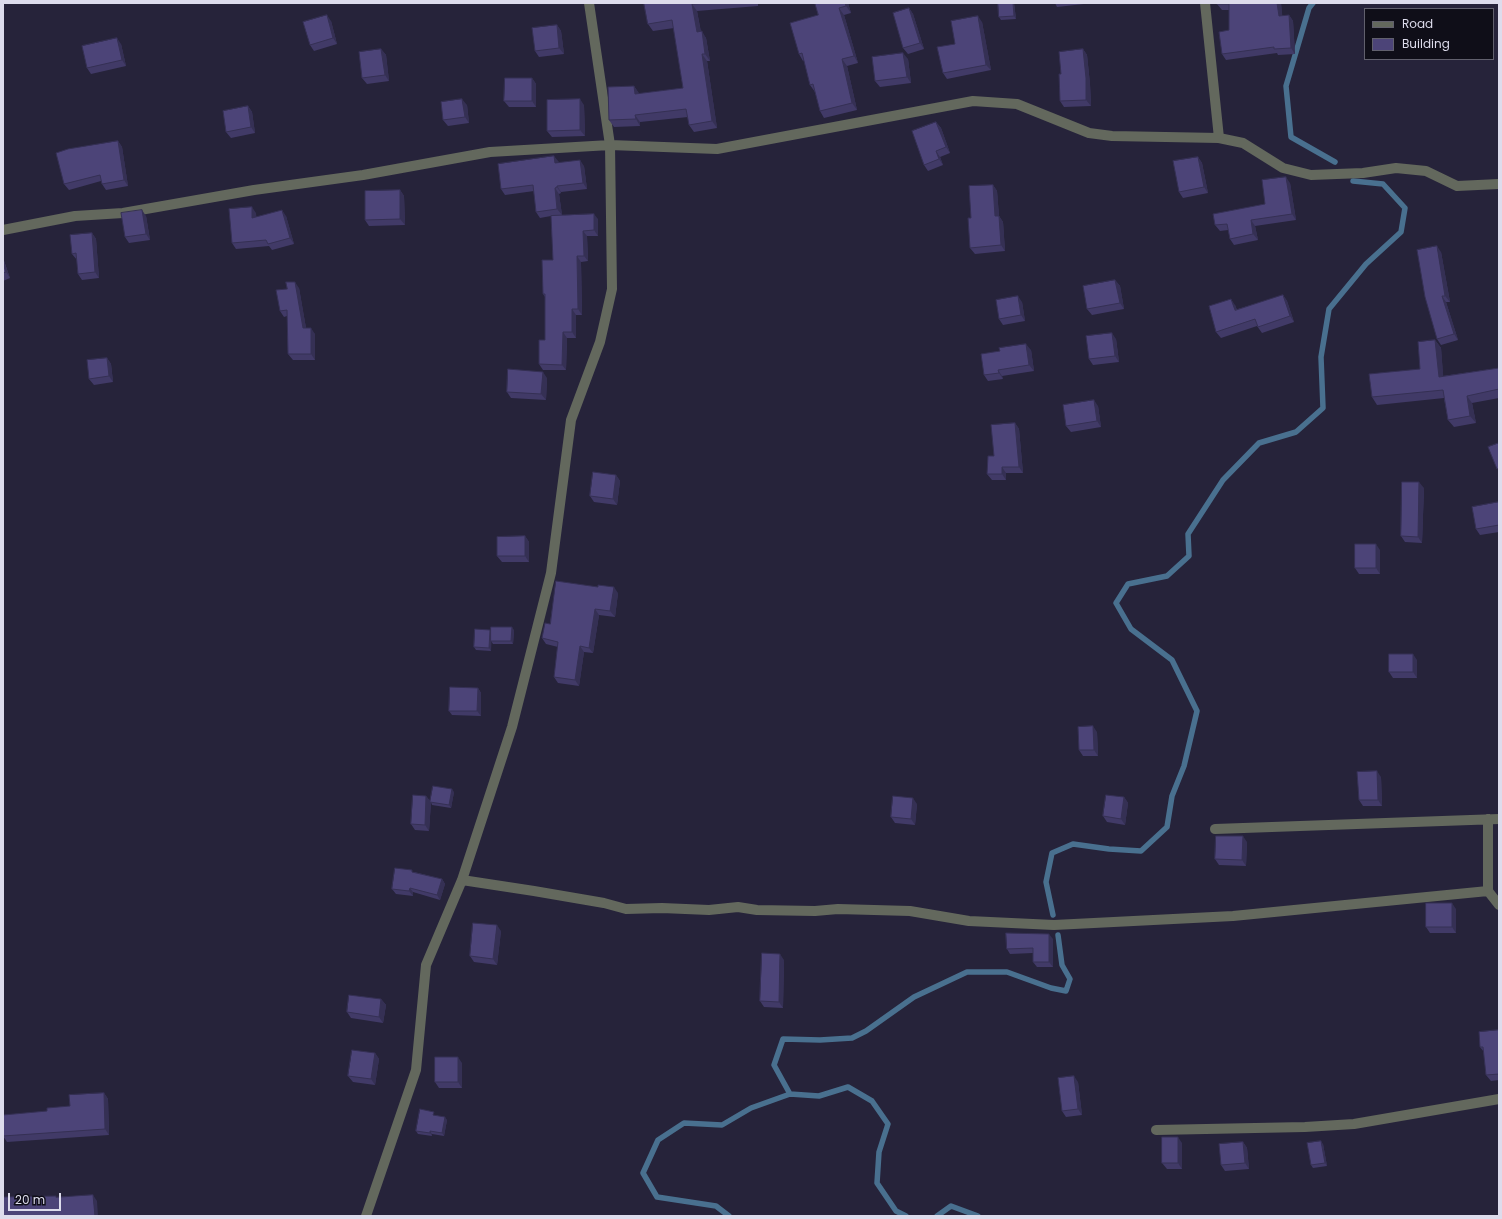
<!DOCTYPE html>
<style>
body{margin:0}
#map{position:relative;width:1502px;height:1219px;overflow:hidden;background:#26233a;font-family:Poppins,sans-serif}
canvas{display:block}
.frame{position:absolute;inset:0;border:4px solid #dddcec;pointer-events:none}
.legend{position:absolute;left:1364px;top:8px;width:130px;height:52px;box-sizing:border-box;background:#0f0e18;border:1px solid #61606d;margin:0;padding:5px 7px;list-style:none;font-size:12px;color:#dddcec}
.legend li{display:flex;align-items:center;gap:8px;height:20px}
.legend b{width:20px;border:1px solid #61606d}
.scale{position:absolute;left:8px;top:1193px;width:53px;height:18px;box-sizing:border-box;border:2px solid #dddcec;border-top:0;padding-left:5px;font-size:12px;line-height:14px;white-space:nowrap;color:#dddcec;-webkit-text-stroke:3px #0f0e18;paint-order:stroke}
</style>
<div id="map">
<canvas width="1502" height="1219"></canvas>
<div class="frame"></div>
<ul class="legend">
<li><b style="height:5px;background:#63685d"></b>Road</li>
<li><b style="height:11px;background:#4c4478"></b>Building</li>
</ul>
<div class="scale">20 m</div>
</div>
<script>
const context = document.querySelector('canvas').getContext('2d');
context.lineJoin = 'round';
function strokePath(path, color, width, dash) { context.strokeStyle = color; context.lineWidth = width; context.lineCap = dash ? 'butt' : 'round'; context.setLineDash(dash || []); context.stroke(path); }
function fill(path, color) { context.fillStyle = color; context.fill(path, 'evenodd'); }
const stream = new Path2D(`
 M1313,3L1309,8L1286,86L1291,137L1335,162
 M1053,915L1046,882L1052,853L1073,844L1109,849L1141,851L1167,827L1172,796L1184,766L1197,711L1172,660L1131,629L1116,603L1128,584L1167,576L1189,556L1188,534L1223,480L1259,443L1296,432L1323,408L1321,357L1329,309L1366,264L1401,232L1405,208L1383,184L1353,181
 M729,1216L716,1206L657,1197L643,1173L658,1140L684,1123L722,1125L751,1108L790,1094
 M906,1216L896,1211L877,1183L879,1152L888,1124L872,1101L848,1087L819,1096L790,1094L774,1065L783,1039L820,1040L852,1038L866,1031L914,997L967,972H1007L1051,988L1066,991L1070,979L1062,965L1058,935
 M937,1216L951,1206L978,1216`);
const minor = new Path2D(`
 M1205,3L1219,138
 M3,230L75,216L123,213L254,190L363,175L490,152L610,145L717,149L973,101L1017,104L1089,133L1112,136L1219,138L1243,143L1283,168L1311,175L1363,173L1396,168L1426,171L1457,186L1499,184
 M1488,819V891L1499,905
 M1215,829L1499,819
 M462,880L534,891L604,903L626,909L662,908L709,910L738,907L757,910L815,911L838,909L910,911L969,921L1054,925L1233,916L1488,891
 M1156,1130L1305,1127L1354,1124L1499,1099
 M366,1216L416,1070L426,965L462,880L512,727L551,573L571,420L600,342L612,289L610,145L589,3`);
const wall = new Path2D(`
 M644,3H758V6L697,11L701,32L706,38L710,61H707L717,128L694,132L689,125L688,117L640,122V126L614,127L609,120L634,86L639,94L683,88L674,28L653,31L648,24Z
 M848,3L851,13L844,15L858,63L847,66L857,110L824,118L820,111L815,92L810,85L804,60L803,61L799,54L818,15Z
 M1014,3L1016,19L1001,20L999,17Z
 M1055,3H1084V4L1057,7Z
 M1281,3L1282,16L1289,15L1293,21L1295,54L1278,55L1277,53L1226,60L1222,54L1229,30V10H1222L1217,4Z
 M909,8L913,14L924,49L908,54L903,48Z
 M331,21L337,44L314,51L310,45Z
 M982,22L991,70L947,79L943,73L955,44Z
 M557,25L561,31L564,54L539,57L535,51Z
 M121,44L126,66L91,74L87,68Z
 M381,49L386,55L389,81L367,84L362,78Z
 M1083,49L1087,55L1090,84L1091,106L1064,107L1060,101L1061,74Z
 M908,59L911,83L880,87L875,81Z
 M532,78L536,84V107H509L504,101Z
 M467,105L469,123L448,126L443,120Z
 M584,105L585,136L552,137L547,131Z
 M248,106L252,112L255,133L231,138L226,132Z
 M936,122L941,128L950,153L940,157L943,165L928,171L924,165Z
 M118,141L122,147L128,186L106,190L102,184L101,181L69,190L64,184Z
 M1198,157L1202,163L1208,193L1183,198L1179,192Z
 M559,163L584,166L587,189L561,192V193L559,194L562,215L598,219V236H587L588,261L581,262L582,315H576V338H567L566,370H543L539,364L545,340V297L543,294L553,260L551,216L540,218L536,212L534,191L505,195L501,189Z
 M1290,183L1296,220L1255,226L1258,240L1234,245L1230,239L1228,230L1220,231L1215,225L1265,204Z
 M993,185L997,191L999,216L1003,222L1005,251L975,254L970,248L971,218Z
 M400,190L404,196L405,225L369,226L365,220Z
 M256,213V217L286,216L294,244L272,250L269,246L236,249L232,243Z
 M146,216L150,240L129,243L125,237Z
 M92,233L96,239L99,278L82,280L78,274L77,260L72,254Z
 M1441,252L1450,302H1446L1458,340L1441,345L1437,339Z
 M3,258L10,278L3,281Z
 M1115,280L1120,286L1124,309L1092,315L1087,309Z
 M299,288L306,328L315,334V360H293L288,354L287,316L284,317L280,311Z
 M1283,295L1287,301L1294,322L1262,333L1257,326L1221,338L1216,332L1235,305L1237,310Z
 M1022,302L1025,321L1003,325L999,319Z
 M1116,339L1119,362L1093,365L1089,359Z
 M1435,340L1441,348L1443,376L1499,368V398L1472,403L1476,423L1454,427L1448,420L1444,398L1377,405L1372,397L1420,369Z
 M1031,350L1034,371L1002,376L1003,379L988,381L984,375Z
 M107,358L111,364L113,382L94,385L89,379Z
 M547,378L546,400L511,398L507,392Z
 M1098,406L1101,427L1071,432L1066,426Z
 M1015,423L1019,429L1023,473H1006V480H992L987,474L994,456Z
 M616,475L620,481L617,505L594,502L590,496Z
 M1424,488L1422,543L1405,542L1401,536Z
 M1499,502V532L1480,535L1476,529Z
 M525,536L529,542V562H502L497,556Z
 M1380,550V574H1359L1355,568Z
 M618,593L615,617L599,615L593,653L584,652L579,686L558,683L554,677L558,647L546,644L542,638L550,624Z
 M490,630L491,632L514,630L513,644H493L491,641V651L476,650L474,647Z
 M1417,660V678H1393L1389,672Z
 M478,688L481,693V716L452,715L449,711Z
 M1097,732L1098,756H1083L1079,750Z
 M1381,777L1382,806H1363L1359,800Z
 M454,792L451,808L432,805L431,802L429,831L415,830L411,824L426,796L430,801Z
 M1124,797L1128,803L1125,825L1107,822L1103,816Z
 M917,804L915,825L895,823L891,817Z
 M1247,842L1246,866L1219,865L1215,859Z
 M414,872L442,879L445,884L440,900L413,892V896L396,894L392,889Z
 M1456,909V933H1430L1426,927Z
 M501,931L497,965L474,962L470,956Z
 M1053,939V967H1037L1033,962V953L1010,954L1007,949Z
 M784,960L783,1008L764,1007L760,1001Z
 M381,999L386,1005L383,1023L351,1018L347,1012Z
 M1499,1030V1080L1491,1081L1486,1075L1484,1052L1480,1047Z
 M375,1053L379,1059L375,1085L353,1082L348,1076Z
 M462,1063V1088H439L435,1082Z
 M1078,1082L1082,1115L1066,1117L1062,1111Z
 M104,1093L108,1099L109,1135L7,1142L3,1136L47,1111L70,1106Z
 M436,1115L447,1120L444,1136L432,1134V1136L418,1134L416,1131Z
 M1243,1142L1247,1148L1249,1169L1225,1171L1221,1165Z
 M1182,1143V1169H1167L1162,1163Z
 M1323,1144L1327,1166L1313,1168L1311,1165Z`);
const shadedWall = new Path2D(`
 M845,3H848L851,13L846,6Z
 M1013,3H1014L1016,19L1014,16Z
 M1277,3H1281L1283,22L1279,16Z
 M692,4L697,11L702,39L697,32Z
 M839,8L844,15L858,63L854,56Z
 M909,8L913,14L924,49L920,43Z
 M327,15L331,21L337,44L333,38Z
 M1289,15L1293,21L1295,54L1291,48Z
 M978,16L982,22L991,70L986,65Z
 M557,25L561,31L564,54L559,48Z
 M702,31L706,38L710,61L705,54Z
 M117,38L121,44L126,66L122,60Z
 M381,49L386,55L389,81L385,75Z
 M1083,49L1087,55L1090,84L1091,106L1086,100Z
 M903,53L908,59L911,83L907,77Z
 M702,54L707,61L717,128L712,121Z
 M842,59L847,66L857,110L852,103Z
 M532,78L536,84V107L532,101Z
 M634,86L639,93L640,101L635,94Z
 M462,99L467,105L469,123L465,117Z
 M580,99L584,105L585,136L580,130Z
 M248,106L252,112L255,133L251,127Z
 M635,115L640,122V126L636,119Z
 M936,122L941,128L950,153L946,147Z
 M118,141L122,147L128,186L124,180Z
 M936,151L940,157L943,165L939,159Z
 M554,156L559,162L555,163Z
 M1198,157L1202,163L1208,193L1204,187Z
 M580,160L584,166L587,189L583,183Z
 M1286,177L1290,183L1296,220L1292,214Z
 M993,185L997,191L999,216L1003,222L1005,251L1001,245L995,216Z
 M557,186L561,192V193L557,187Z
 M555,188L559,194L562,215L557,209Z
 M400,190L404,196L405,225L400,219Z
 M252,207L256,213L257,224L252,218Z
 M142,210L146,216L150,240L146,234Z
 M282,210L286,216L294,244L290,238Z
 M594,214L598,219V236L594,230Z
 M1251,220L1255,226L1258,240L1253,234Z
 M583,231L587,236L588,261L584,256Z
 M92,233L96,239L99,278L95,272Z
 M1437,246L1441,252L1450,302L1445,296Z
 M577,256L581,262L582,315L578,309Z
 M3,258L10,278L6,272L3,264Z
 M1115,280L1120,286L1124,309L1120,303Z
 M295,282L299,288L307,334L303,328Z
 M1283,295L1287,301L1294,322L1290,316Z
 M1018,296L1022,302L1025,321L1021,315Z
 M1442,296L1446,302L1458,340L1454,334Z
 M1231,299L1235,305L1239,316L1235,310Z
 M572,309L576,315V338L572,332Z
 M311,328L315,334V360L311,354Z
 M563,332L567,338L566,370L562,365Z
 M1112,333L1116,339L1119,362L1115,356Z
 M1435,340L1441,348L1444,385L1439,377Z
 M1026,344L1031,350L1034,371L1029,365Z
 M107,358L111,364L113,382L109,376Z
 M998,370L1002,376L1003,379L999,373Z
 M543,372L547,378L546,400L541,394Z
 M1467,396L1472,403L1476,423L1470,416Z
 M1094,400L1098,406L1101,427L1097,421Z
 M1015,423L1019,429L1023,473L1019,467Z
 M1002,467L1006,473V480L1002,474Z
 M616,475L620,481L617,505L613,499Z
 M1419,482L1424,488L1422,543L1418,537Z
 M525,536L529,542V562L525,556Z
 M1376,544L1380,550V574L1376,568Z
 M614,587L618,593L615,617L610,611Z
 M595,609L599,615L593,653L589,648Z
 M512,627L514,630L513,644L511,641Z
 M490,630L492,633L491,651L489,648Z
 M580,646L584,652L579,686L575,680Z
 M1413,654L1417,660V678L1413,672Z
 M478,688L481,693V716L477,711Z
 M1093,726L1097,732L1098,756L1094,750Z
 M1377,771L1381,777L1382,806L1378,800Z
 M452,789L454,792L451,808L449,805Z
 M426,796L431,802L429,831L425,825Z
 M1124,797L1128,803L1125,825L1121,819Z
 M913,798L917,804L915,825L911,819Z
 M1243,836L1247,842L1246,866L1242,860Z
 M442,879L445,884L440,900L437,895Z
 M410,888L413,892V896L409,891Z
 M1452,903L1456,909V933L1452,927Z
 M497,925L501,931L497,965L493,959Z
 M1049,934L1053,939V967L1049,962Z
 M780,954L784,960L783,1008L779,1002Z
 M381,999L386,1005L383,1023L379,1017Z
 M375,1053L379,1059L375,1085L371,1079Z
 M458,1057L462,1063V1088L458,1082Z
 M1074,1076L1078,1082L1082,1115L1078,1109Z
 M104,1093L108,1099L109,1135L105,1129Z
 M445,1117L447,1120L444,1136L442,1133Z
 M430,1131L432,1134V1136L430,1133Z
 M1178,1137L1182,1143V1169L1178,1163Z
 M1321,1141L1323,1144L1327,1166L1325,1163Z
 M1243,1142L1247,1148L1249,1169L1245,1163Z
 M93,1195L97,1201L98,1216H95Z`);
const building = new Path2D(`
 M644,3H706L692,4L697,32L702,31L705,54H702L712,121L689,125L686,109L635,115L636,119L609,120L608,87L634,86L635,94L683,88L672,20L648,24Z
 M815,3H845L846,6L839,8L854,56L842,59L852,103L820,111L813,84L810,85L802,53L799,54L790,23L818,15Z
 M998,3H1013L1014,16L999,17Z
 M1217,3H1277L1279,16L1289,15L1291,48L1274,49V47L1222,54L1219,32L1229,30V4H1217Z
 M909,8L920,43L903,48L893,13Z
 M327,15L333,38L310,45L303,22Z
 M978,16L986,65L943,73L937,47L955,44L951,21Z
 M557,25L559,48L535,51L532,28Z
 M117,38L122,60L87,68L82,46Z
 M381,49L385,75L362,78L359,52Z
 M1083,49L1086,78V100L1060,101L1059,74H1061L1059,52Z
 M903,53L907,77L875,81L872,57Z
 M505,78H532V101H504Z
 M462,99L465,117L443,120L441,102Z
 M580,99V130L547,131V100Z
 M248,106L251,127L226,132L223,111Z
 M936,122L946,147L936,151L939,159L924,165L912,131Z
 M118,141L124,180L102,184L100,175L64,184L56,153L68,149Z
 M554,156L555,163L580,160L583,183L557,186V187L555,188L557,209L536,212L533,185L501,189L498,164Z
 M1198,157L1204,187L1179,192L1173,161Z
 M1286,177L1292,214L1251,220L1253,234L1230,239L1227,224L1215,225L1213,214L1265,204L1262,180Z
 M993,185L995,216H999L1001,245L970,248L968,218H971L969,186Z
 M400,190V219L365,220V191Z
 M252,207V218L282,210L290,238L268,244L266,240L232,243L229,209Z
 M142,210L146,234L125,237L121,213Z
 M594,214V230L583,231L584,256H577L578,309H572V332H563L562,365L539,364V340H545V294H543L542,260H553L551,216Z
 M92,233L95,272L78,274L76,253L72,254L70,235Z
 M1437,246L1445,296H1442L1454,334L1437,339L1425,297L1417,250Z
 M3,264L6,272L3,273Z
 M1115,280L1120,303L1087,309L1083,286Z
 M286,282H295L303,328H311V354H288L287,310L280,311L276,290L287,289Z
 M1283,295L1290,316L1258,327L1255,319L1216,332L1209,306L1231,299L1235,310Z
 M1018,296L1021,315L999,319L996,300Z
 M1112,333L1115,356L1089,359L1086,336Z
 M1435,340L1439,377L1499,368V389L1467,396L1470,416L1448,420L1443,390L1372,397L1369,374L1420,369L1418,342Z
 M1026,344L1029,365L998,370L999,373L984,375L981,354L1000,351L999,348Z
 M107,358L109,376L89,379L87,360Z
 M508,369L543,372L541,394L507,392Z
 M1094,400L1097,421L1066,426L1063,405Z
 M1015,423L1019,467H1002V474H987L988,456H994L991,425Z
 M1499,443V468L1497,469L1488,447Z
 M593,472L616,475L613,499L590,496Z
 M1402,482H1419L1418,537L1401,536Z
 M1499,502V525L1476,529L1472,507Z
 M525,536V556H497V537Z
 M1355,544H1376V568H1355Z
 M556,581L598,587V585L614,587L610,611L595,609L589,648L580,646L575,680L554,677L558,642L542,638L545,623L550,624Z
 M491,627H512L511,641H491Z
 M475,629L490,630L489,648L474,647Z
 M1389,654H1413V672H1389Z
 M450,687L478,688L477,711H449Z
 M1093,726L1094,750H1079L1078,727Z
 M1377,771L1378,800H1359L1357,772Z
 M433,786L452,789L449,805L430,802Z
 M413,795L426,796L425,825L411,824Z
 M1106,795L1124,797L1121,819L1103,816Z
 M893,796L913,798L911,819L891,817Z
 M1216,836H1243L1242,860L1215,859Z
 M395,868L412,870V872L442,879L437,895L410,888L409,891L392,889Z
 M1426,903H1452V927H1426Z
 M473,923L497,925L493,959L470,956Z
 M1006,933L1049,934V962H1033V948L1007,949Z
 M762,953L780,954L779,1002L760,1001Z
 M349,995L381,999L379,1017L347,1012Z
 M1499,1030V1074L1486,1075L1483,1047H1480L1479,1032Z
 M352,1050L375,1053L371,1079L348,1076Z
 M435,1057H458V1082H435Z
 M1074,1076L1078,1109L1062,1111L1058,1078Z
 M104,1093L105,1129L3,1136V1115L47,1111V1108L70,1106L69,1095Z
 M420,1109L434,1112L433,1115L445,1117L442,1133L430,1131V1133L416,1131Z
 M1162,1137H1178V1163H1162Z
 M1321,1141L1325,1163L1311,1165L1307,1143Z
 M1243,1142L1245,1163L1221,1165L1219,1144Z
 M93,1195L95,1216H3V1197L56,1196V1197Z`);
strokePath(stream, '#49708f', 5.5);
strokePath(minor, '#63685d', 10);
fill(wall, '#413a67');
fill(shadedWall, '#353054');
fill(building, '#4c4478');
strokePath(building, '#353054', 1);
</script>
